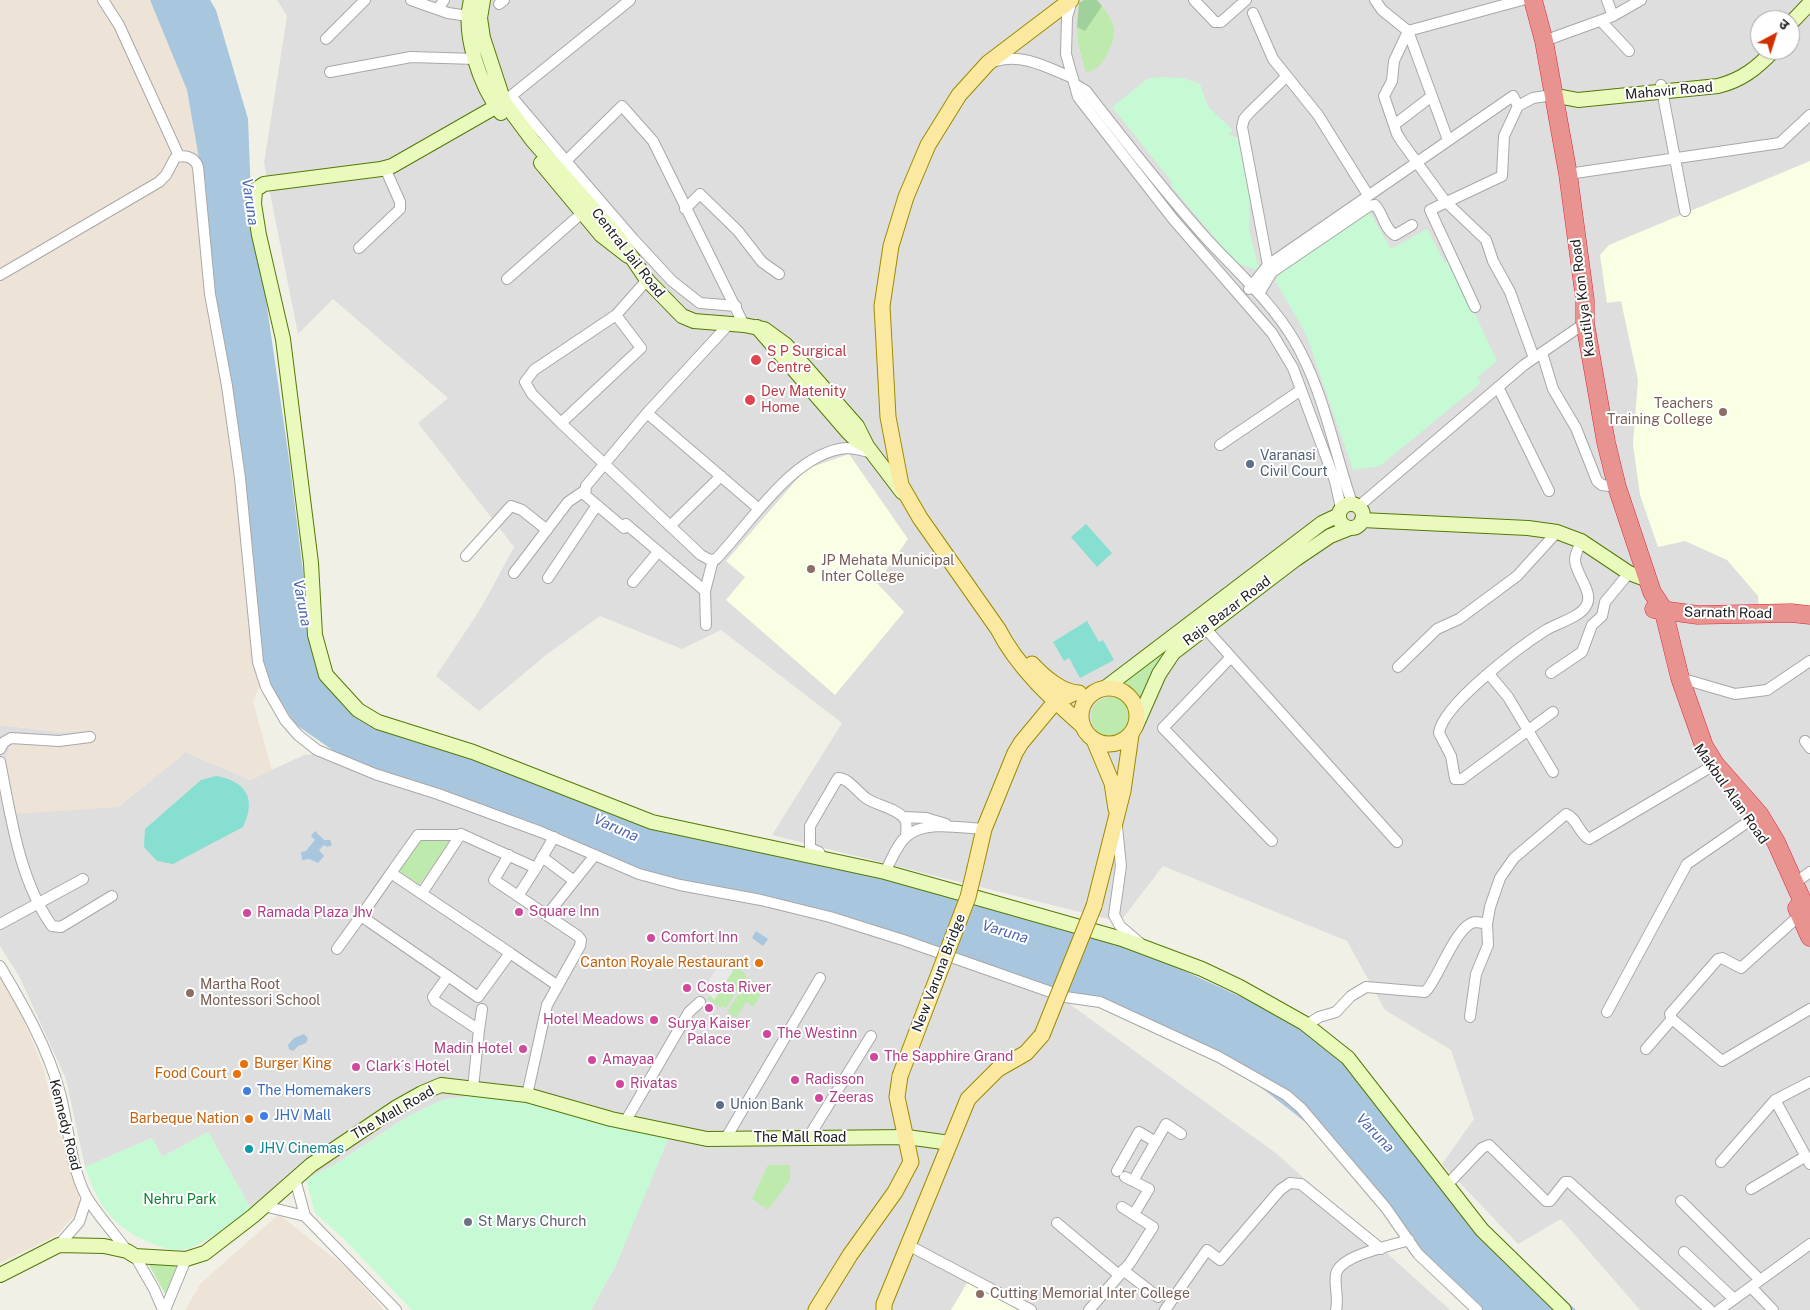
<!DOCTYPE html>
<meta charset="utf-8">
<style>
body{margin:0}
#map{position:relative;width:1810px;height:1310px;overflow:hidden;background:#f1f0e7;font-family:"Public Sans","Noto Sans Devanagari",sans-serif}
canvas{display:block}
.north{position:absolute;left:1750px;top:10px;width:50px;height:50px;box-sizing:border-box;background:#fff;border:1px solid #a6a6a6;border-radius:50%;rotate:40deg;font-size:14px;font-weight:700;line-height:20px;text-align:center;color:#212121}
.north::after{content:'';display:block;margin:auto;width:18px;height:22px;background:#d12f00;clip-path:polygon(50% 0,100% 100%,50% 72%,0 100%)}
</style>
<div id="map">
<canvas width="1810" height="1310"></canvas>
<div class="north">उ</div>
</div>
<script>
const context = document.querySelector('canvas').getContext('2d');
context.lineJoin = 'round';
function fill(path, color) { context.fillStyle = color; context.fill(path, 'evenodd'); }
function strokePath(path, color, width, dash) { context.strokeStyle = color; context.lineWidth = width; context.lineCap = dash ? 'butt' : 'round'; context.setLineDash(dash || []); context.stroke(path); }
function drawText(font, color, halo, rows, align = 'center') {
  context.font = font + ' "Public Sans",sans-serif'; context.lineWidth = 4; context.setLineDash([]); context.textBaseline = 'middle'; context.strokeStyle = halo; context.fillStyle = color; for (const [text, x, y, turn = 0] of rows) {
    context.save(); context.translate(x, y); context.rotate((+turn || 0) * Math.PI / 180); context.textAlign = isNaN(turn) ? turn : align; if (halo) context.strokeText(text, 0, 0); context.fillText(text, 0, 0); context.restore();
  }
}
const residential = new Path2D(`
 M277,0H1810V1310H1640L1561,1219L1518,1244L1442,1164L1474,1119L1451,1050L1385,1010L1347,941L1163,866L1120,922L772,835L842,723L721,630L682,649L600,616L546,655L479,711L436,676L481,608L514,547L418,423L448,398L333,299L298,334L264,163L287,16ZM1760,20H1790V50H1760Z
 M0,725L61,732L89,730L91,743L17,741L118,807L186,752L250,780L304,755L333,752L561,834L598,854L634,868L821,920L928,953L1064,1000L1277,1154L1450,1310H591L617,1263L471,1096L442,1100L407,1117L334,1165L306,1179L293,1170L251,1209L208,1132L162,1157L152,1138L85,1167L66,1079L19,976L0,946Z`);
const education = new Path2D(`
 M1810,161V606L1759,607L1758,596L1727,560L1685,541L1658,547L1640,495L1633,444L1638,380L1621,301L1607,303L1600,255L1609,245Z
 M849,454L908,539L877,583L904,612L835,695L726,600L745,577L726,561L806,469Z
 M970,1278L1031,1310H951Z`);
const military = new Path2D(`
 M0,0H150L187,90L201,170L264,676L253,702L272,770L250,780L186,752L118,807L15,814L6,759L9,747L17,741L91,743L89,730L61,732L0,725Z
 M0,975L15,998L44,1070L55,1117L78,1188L80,1209L56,1236L0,1263Z
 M279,1214L350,1271L384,1310H185L201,1283Z`);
const grass = new Path2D(`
 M1102,6C1107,13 1112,19 1114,28C1116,42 1102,71 1086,73L1078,43L1077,27L1085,30Z
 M1168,648L1167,650L1141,703L1136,695L1119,685Z
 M1091 717a20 20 0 1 1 40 0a20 20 0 1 1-40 0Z
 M442,828L454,836L419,885L398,870L423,834H438Z
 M735,967L745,973L746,977L726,1008L722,1006L721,1008L707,999L711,995L714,1000Z
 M749,978L766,987L753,1007L746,1002L736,1018L727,1012Z
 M768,1165H790V1180L768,1210L752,1199Z
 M146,1260L177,1264L167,1297Z`);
const forest = new Path2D(`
 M1084,0H1097L1102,6L1085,31L1077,27L1079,3Z`);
const park = new Path2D(`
 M1158,77L1183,78L1200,84L1208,107L1233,130L1228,134L1238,138L1250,194L1249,230L1259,268L1256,270L1235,262L1171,186L1172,182L1112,107L1147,79Z
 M1369,211L1391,249L1427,229L1445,263H1451L1497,361L1477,378L1481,383L1380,466L1353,470L1306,334L1276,282L1278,272Z
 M471,1096L517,1101L669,1137L617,1263L591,1310H412L343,1238L315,1213L306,1179L334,1165L407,1117L442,1100Z
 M208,1132L251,1209C234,1220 200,1249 181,1250C169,1251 155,1245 144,1240C110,1224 97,1202 85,1167L152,1138L162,1157Z`);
const pitch = new Path2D(`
 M1086,524L1112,553L1097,567L1071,537Z
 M1087,621L1099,642L1103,640L1114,660L1080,678L1069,658L1064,661L1053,642Z
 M216,776C246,781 257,799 243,827L173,864L157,861L144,847L145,829L201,780Z`);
const parking = new Path2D(`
 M717,961L733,971L714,1000L704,988L717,968L713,966Z`);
const water = new Path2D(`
 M150,0H210L216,10L248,119L251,196L290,466L310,629L337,693L366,720L729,843L926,888L1104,934L1313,1030L1383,1093L1450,1188L1576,1310H1479L1416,1246L1313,1128L1249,1078L1101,1006L1020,975L918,940L780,902L657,876L598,854L561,834L367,774L295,724L264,676L219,351L201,170L187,90Z
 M315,831L324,840H330L332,845L327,847L324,845L319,850L324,856L318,863L309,859L302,860L301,852L306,851L315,840L311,836Z
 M756,931L768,939L763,946L752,938Z
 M304,1034L308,1038L306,1043L298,1046L293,1051L289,1049L288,1045L294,1038Z`);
const street = new Path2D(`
 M103,0L119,25L179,156
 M411,0L448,13L475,17
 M1072,0L1067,17L1066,54L1078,97L1173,219L1272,333L1293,368L1335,481L1341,508
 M1194,0L1215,22H1221L1246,0
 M1375,0L1382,10L1408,31L1394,61L1392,81L1384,96L1397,134L1402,142L1445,201L1486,240L1493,261L1510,292L1534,358
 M1607,0L1613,16
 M499,4L504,0
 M438,9L444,0
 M1253,13L1273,59L1318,115L1368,195
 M1601,21L1629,51
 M326,39L365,0
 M1544,41L1613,16L1641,0
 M996,61C1023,53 1048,68 1073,78
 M330,72L411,57L476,59
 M1076,85L1086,91C1125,141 1163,190 1205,237C1236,271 1270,300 1294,340C1324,391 1333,448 1352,503
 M1661,85L1685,211
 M511,96L566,161L622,106L653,141L744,325
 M506,100L630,0
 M1394,125L1432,96
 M1448,140L1408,31L1522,0
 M566,161L634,240L672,281L700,303L736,306
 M1568,174L1780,143L1810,115
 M685,209L700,194L738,231L762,262L779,274
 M359,248L400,209V202L385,168
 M1268,265L1242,127L1244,119L1249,113L1286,77
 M0,275L159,182L166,175L175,158C184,154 195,157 198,167L210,294L227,386L240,478L258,662L266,687L285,720L298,735L317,750L375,774L438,794L541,832L639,874L680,885L761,900L830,917L903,940L1065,997L1100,1002L1219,1057L1286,1095L1301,1108L1386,1208L1418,1254L1477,1310
 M507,279L582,213
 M647,280L616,315L534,370L525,382L532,394L561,423L701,555L710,560L716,559C750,524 793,453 846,448C855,448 864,451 873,453
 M1249,289L1268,265L1513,96L1518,106L1533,98L1552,95
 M1260,292L1272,272L1369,206L1375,205C1383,213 1384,229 1395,235L1412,225
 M1475,307L1430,210L1502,176L1504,136L1518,106
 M1542,353L1553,389L1576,428L1597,481L1602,485L1617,487
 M1498,387L1549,491
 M647,413L759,509
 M561,423L641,348L616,315
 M1220,445L1301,390
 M1359,506L1524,365L1585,323
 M626,524L705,591
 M670,526L721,476
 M624,528L585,495L586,486L647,413L730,323
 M466,556L511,506L522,510L547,530
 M514,573L568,502L584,491
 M548,578L597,505
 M633,582L658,552
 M706,625L705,591L713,560
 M1206,629L1397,842
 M1231,657L1163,728L1272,841
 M1398,667L1437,629L1459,619L1517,576L1557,532
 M1551,673L1582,652L1592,625L1602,616L1605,602L1629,573
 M1489,674L1508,697L1553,772
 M1680,678L1735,694L1767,690L1810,661
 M1553,712L1462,779H1455L1451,756L1439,733C1442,705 1522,645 1546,630C1557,623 1582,617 1587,604C1593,591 1575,573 1575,560C1575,554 1579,547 1581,541
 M1805,741L1810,748
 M0,749L4,742L11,738L59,741L90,737
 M0,762C11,816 19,880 52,926L61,927L112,896
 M903,817L926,818L946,824
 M1117,827L1121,866L1114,915L1120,926L1140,943
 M509,855L494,880L578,936L581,940L580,946L547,1005L527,1095
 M821,856L819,852L810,848V826L838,778C849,778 857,792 866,798C877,806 894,807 904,818C908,822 906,831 906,837
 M542,857L573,880
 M885,872C891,861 897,844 907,836C926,820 961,828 984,829
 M391,873L418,835H459
 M1795,883L1810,872
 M422,893L461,834L536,868L554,837
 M518,896L536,868
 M547,915L595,855
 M1800,915L1741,968L1722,958L1718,959L1670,1014L1672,1019L1722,1061L1810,1009
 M361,916L391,873L510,953L478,997L448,976
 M0,924L83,879
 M337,949L361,916L448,976L433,997L435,1001L479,1030L473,1088
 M510,953L558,986
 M0,966C23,1005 48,1048 60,1093C69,1127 70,1165 86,1196C95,1212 116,1235 127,1251
 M1607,1012L1687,864L1752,819
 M1470,1017L1476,974L1488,945L1487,924L1490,907L1500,878L1514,858L1566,814C1577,818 1579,834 1589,839L1709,768
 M1307,1025L1319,1017L1336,1012L1351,996L1366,987L1425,992C1437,982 1456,924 1475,922C1479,922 1483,923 1487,924
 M479,1030L482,1009
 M1646,1049L1672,1019
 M1775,1100L1810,1164
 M625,1122L689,1012L700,1002
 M726,1138L820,978
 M808,1138L871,1036
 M1721,1162L1775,1100L1810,1082
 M1117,1171L1139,1132L1156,1142
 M1125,1177L1149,1189L1134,1214
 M295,1179L305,1216
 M1133,1181L1166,1124L1181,1134
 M1446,1186L1482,1148L1489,1145L1546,1201H1550L1565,1182H1569L1710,1310
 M1751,1189L1806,1156
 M1681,1201L1760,1280
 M264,1206L305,1216L396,1310
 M1057,1223L1119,1275
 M59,1245L79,1222L87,1198
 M908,1245L1031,1310
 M1684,1252L1734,1299
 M135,1256L154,1289L163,1310
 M1123,1270L1158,1297
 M1751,1287L1773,1310
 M165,1310L186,1259
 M1089,1310L1130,1263L1153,1227L1122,1207
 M1165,1310L1207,1250L1220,1260L1280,1190L1290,1183L1301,1184L1381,1249
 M1336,1310C1339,1298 1334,1286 1336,1274C1340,1255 1391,1246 1409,1240
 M1719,1310L1810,1244`);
const secondary = new Path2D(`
 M471,0C462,34 480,86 501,113
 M483,0L480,18L483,38L504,102L533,141L618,237L647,280L682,316L694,321L744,325L764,329L786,345L857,426L867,446L902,492
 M1790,24L1810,3
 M1552,95L1578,100L1718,86C1742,80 1757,68 1774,50
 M504,102L392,166L381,169L264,184L255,190L254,204L259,235L283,339L311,563L315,635L326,675L358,710L378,722L473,752L652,822L885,872L960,893L1122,939L1202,969L1240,987L1304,1023L1348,1058L1482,1230L1564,1310
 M541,163L601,235L628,256
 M757,327L847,431L857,441L867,446
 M1339 516a12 12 0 1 1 24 0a12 12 0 1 1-24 0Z
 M1362,520L1528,528L1557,532L1581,541L1629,573L1648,580
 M1105,688L1322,523L1339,515
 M1136,726L1159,674L1173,653L1296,559L1330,536L1350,528
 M0,1275L59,1245L104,1246L127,1251L135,1256L186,1259L205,1253L253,1216L311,1165L397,1107L422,1093L441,1085L527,1095L611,1119L707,1139L907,1137L950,1143`);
const primary = new Path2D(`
 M1071,0L988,63L959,95L928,145L906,197L891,246L882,306L888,417L901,485L920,518L998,629C1018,668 1051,698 1083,726
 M1032,664C1043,676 1062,693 1079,693
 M1081 716a28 28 0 1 1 56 0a28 28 0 1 1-56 0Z
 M1094,740L1112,783L1116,809
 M975,868L984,829L1015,753L1021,743L1055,702L1074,693
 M1094,906L1123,791L1131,735
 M816,1310L850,1255L895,1192L911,1162L897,1097L900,1076
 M884,1310V1304L968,1099L998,1069L1026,1053L1042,1035`);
const highway = new Path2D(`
 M1533,0L1544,41L1568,174L1585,300V323L1606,442L1617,487L1652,592L1663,609L1680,678L1704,746L1715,764L1759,814L1776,842L1810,918
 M1654,609L1698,615L1791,613L1810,615
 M1797,908L1810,937`);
const primaryBridge = new Path2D(`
 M1042,1035L1094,906
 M900,1076L968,897L975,868`);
const markers = [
 [756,360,6,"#e0444e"],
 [750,400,6,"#e0444e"],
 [1723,412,5,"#8d6e63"],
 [1250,464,5,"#5c6f8a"],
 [811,569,5,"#8d6e63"],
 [519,912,5,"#d1479c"],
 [247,913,5,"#d1479c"],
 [651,938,5,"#d1479c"],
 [759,963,5,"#e8710a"],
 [687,988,5,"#d1479c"],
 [190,993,5,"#8d6e63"],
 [709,1008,5,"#d1479c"],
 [654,1020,5,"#d1479c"],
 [767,1034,5,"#d1479c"],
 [523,1049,5,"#d1479c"],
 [874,1057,5,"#d1479c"],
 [592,1060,5,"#d1479c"],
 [244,1064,5,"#e8710a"],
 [356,1067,5,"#d1479c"],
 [237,1074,5,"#e8710a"],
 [795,1080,5,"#d1479c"],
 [620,1084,5,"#d1479c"],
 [247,1091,5,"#3f7fe0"],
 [819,1098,5,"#d1479c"],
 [720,1105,5,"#5c6f8a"],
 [264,1116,5,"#3f7fe0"],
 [249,1119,5,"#e8710a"],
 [249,1149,5,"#0f9aa8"],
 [468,1222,5,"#6b7280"],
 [980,1294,5,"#8d6e63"]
];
const streetNames = [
 ["Mahavir Road",1669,91,-5],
 ["Central Jail Road",628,253,52],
 ["Kautilya Kon Road",1583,298,-97],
 ["Raja Bazar Road",1227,611,-37],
 ["Sarnath Road",1728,613,1],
 ["Makbul Alan Road",1731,794,55],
 ["New Varuna Bridge",939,973,-69],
 ["The Mall Road",393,1113,-30],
 ["Kennedy Road",65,1125,76],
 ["The Mall Road",800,1138]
];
const healthNames = [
 ["S P Surgical",767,352],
 ["Centre",767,368],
 ["Dev Matenity",761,392],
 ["Home",761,408]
];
const educationNames = [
 ["Teachers",1713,404,"right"],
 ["Training College",1713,420,"right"],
 ["JP Mehata Municipal",821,561],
 ["Inter College",821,577],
 ["Martha Root",200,985],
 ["Montessori School",200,1001],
 ["Cutting Memorial Inter College",990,1294]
];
const serviceNames = [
 ["Varanasi",1260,456],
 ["Civil Court",1260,472],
 ["Union Bank",730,1105]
];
const hotelNames = [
 ["Square Inn",529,912],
 ["Ramada Plaza Jhv",257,913],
 ["Comfort Inn",661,938],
 ["Costa River",697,988],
 ["Hotel Meadows",644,1020,"right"],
 ["Surya Kaiser",709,1024,"center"],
 ["Palace",709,1040,"center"],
 ["The Westinn",777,1034],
 ["Madin Hotel",513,1049,"right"],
 ["The Sapphire Grand",884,1057],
 ["Amayaa",602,1060],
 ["Clark´s Hotel",366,1067],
 ["Radisson",805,1080],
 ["Rivatas",630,1084],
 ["Zeeras",829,1098]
];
const foodNames = [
 ["Canton Royale Restaurant",749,963],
 ["Burger King",254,1064,"left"],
 ["Food Court",227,1074],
 ["Barbeque Nation",239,1119]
];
const shopNames = [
 ["The Homemakers",257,1091],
 ["JHV Mall",274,1116]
];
const cultureNames = [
 ["JHV Cinemas",259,1149]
];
const parkNames = [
 ["Nehru Park",180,1200]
];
const worshipNames = [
 ["St Marys Church",478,1222]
];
const waterNames = [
 ["Varuna",250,202,82],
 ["Varuna",302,603,80],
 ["Varuna",616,828,24],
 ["Varuna",1005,932,17],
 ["Varuna",1375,1133,46]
];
fill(residential, '#dfdede');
fill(education, '#f9ffe2');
fill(military, '#eee3d7');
fill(grass, '#beeaae');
fill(forest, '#a0d09c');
fill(park, '#c5fad5');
fill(pitch, '#86dfd1');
fill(parking, '#e9e9e9');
fill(water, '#a8c6de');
strokePath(street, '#a8a8a8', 12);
strokePath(secondary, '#547a05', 16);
strokePath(primary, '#9d8c00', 17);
strokePath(highway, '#dc283d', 19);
strokePath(street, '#fff', 10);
strokePath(secondary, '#e9fabc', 14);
strokePath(primary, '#fce9a1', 15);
strokePath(highway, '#e89390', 18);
strokePath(primaryBridge, '#9d8c00', 17, []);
strokePath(primaryBridge, '#fce9a1', 15);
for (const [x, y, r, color] of markers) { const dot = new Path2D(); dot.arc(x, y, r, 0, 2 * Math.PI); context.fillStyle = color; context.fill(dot); strokePath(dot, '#fff', 2); }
drawText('14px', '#212121', '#fff', streetNames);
drawText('14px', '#be3a42', '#fff', healthNames, 'left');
drawText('14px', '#785e54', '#fff', educationNames, 'left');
drawText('14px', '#4e5e75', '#fff', serviceNames, 'left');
drawText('14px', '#b23c85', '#fff', hotelNames, 'left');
drawText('14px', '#c56008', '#fff', foodNames, 'right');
drawText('14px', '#366cbe', '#fff', shopNames, 'left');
drawText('14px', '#0d838f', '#fff', cultureNames, 'left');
drawText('14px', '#0c8230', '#fff', parkNames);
drawText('14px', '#5b616d', '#fff', worshipNames, 'left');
drawText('italic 15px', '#4c68b2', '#fff', waterNames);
</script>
